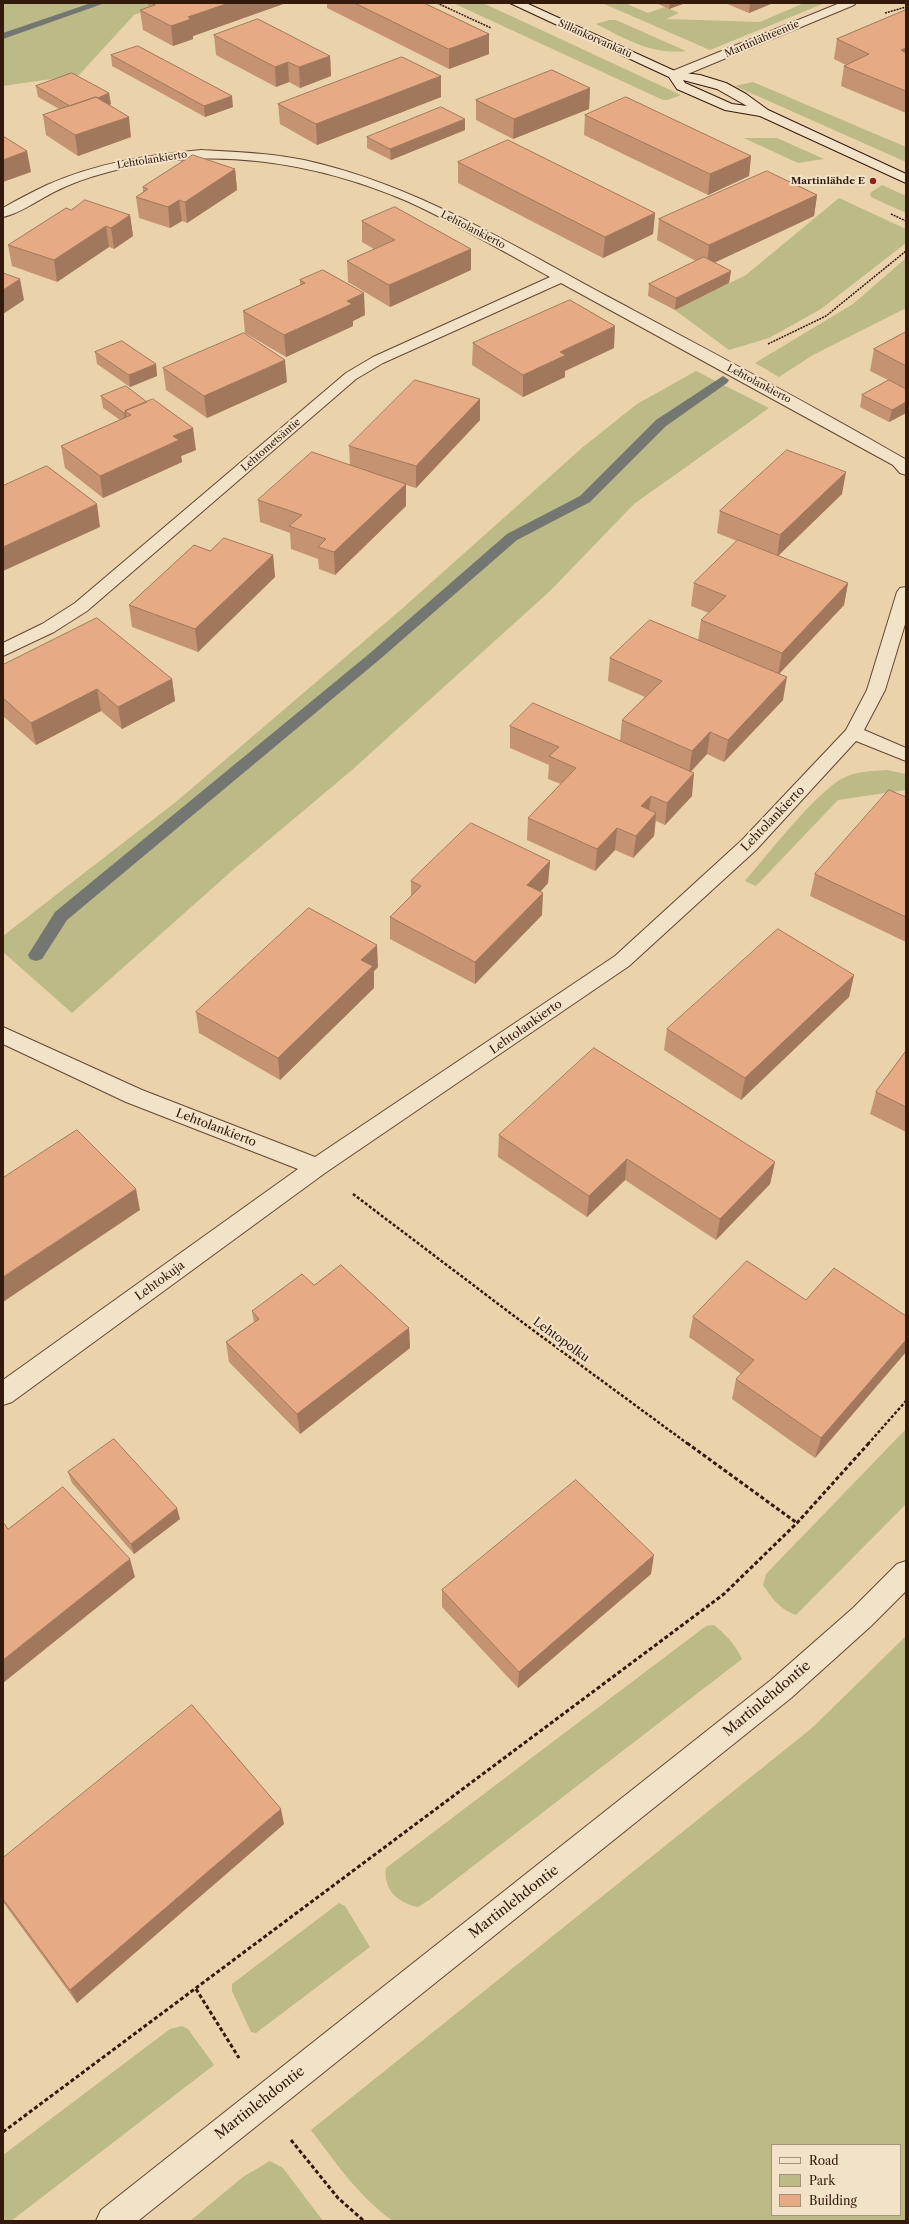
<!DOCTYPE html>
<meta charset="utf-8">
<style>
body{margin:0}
#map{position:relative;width:909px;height:2224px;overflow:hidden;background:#ead2ab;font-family:"Libre Caslon Text",serif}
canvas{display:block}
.frame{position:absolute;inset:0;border:4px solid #34190d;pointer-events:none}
.legend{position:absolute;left:771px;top:2144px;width:130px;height:72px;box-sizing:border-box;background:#f1e2c8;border:1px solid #a5927d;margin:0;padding:5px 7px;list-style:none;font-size:12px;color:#34190d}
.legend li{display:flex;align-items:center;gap:8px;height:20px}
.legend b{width:20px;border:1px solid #a5927d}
</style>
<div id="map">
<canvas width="909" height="2224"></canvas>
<div class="frame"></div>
<ul class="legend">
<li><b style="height:5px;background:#f1e2c8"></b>Road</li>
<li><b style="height:11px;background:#bcba86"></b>Park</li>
<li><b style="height:11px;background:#e6ab84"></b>Building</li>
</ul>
</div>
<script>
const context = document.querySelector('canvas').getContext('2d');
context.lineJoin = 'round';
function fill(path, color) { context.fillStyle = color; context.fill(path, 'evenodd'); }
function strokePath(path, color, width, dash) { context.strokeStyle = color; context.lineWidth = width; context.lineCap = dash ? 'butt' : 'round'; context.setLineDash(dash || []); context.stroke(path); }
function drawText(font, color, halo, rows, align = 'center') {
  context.font = font + ' "Libre Caslon Text",serif'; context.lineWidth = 4; context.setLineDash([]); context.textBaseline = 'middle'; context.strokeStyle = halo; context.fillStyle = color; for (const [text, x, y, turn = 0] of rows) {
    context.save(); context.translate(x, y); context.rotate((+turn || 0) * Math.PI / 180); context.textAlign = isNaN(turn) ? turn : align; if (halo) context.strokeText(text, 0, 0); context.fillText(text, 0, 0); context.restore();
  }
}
const green = new Path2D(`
 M3,3H166L134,15L79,75L3,86Z
 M453,3H483L681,95L668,100H663Z
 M602,3H625L648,13L665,7L679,13L666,19L760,22L804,3H825L710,50Z
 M609,20H616L686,51C651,55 626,39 596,24Z
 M753,82L906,147V162L735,86Z
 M744,138H777L824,159L798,163Z
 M882,185L906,196V213L871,197L870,193Z
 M839,198L906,229V243L821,309L769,338L729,350L675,310L746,275Z
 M906,258V308L813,355L779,377L755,363L853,304Z
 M696,371L769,408L634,504L550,591L352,770L234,869L72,1013L3,952V936L177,801L404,607L583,447L637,404Z
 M887,770L906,774V790L838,800L756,886L745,881C766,857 822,784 848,776C860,771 874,771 887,770Z
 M906,1429V1504L796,1615C780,1610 772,1598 763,1585L766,1574Z
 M714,1625C726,1635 736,1645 742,1659L429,1900L418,1907C398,1903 383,1890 386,1868L706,1626Z
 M906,1636V2221H393C359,2197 336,2163 311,2130L812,1728ZM772,2145H900V2215H772Z
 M339,1903L345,1906L370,1947L256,2033L251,2032L232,1991V1984Z
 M182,2026L188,2029L214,2065L11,2221H3V2155L170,2029Z
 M270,2161L283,2168L323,2221H190L243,2177Z`);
const stream = new Path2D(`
 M91,3H105L3,39V33Z
 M723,376L729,380L727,383L666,426L590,502L517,540L379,660L67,920L42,959L36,961L30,959L28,955L55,912L369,654L507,534L580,496L656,420Z`);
const pathFar2 = new Path2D(`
 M437,3L491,28
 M885,13L906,7
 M891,214L906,221
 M768,344L826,316L906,251`);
const pathFar1 = new Path2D(`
 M353,1194L526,1325L688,1444
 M868,1444L906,1401`);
const path = new Path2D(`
 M687,1443L797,1523
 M196,1989L239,2058
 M3,2132L724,1594L797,1523L869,1443
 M291,2140L338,2198L364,2221`);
const minor = new Path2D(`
 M840,3H856L854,5L678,78L674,79L668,75L670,72Z
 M201,150C236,152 270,153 304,160C413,184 507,242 603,294C693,342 782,389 870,439L905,459L906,475L900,473L893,465L561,283L383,363L356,379L87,611L54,632L3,656V643L42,624L75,603L346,373L373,357L550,277C504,252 457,224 409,202C314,161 205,144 105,173C89,177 70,184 54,192C38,200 21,213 3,217V208C17,200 32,192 47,185C96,163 148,155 201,150Z
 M906,587V621L885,690L864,730L906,748V761L856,741L756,850L629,966L325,1173L12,1402L3,1405V1380L298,1169L126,1102L3,1044V1027L142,1090L315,1157L615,956L742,840L846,730L867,690L897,592L900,588Z`);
const tertiary = new Path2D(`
 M906,1561V1591L871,1626L791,1698L138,2221H96L101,2210L771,1680L853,1608L897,1564Z`);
const secondary = new Path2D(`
 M510,3H526L677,72L700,75L726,83L746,94L768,110L906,174V183L760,116L725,110L677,89L669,77ZM683,80L717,89L747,106L732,104L685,83Z`);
const wall = new Path2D(`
 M148,3H286L193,36V39L173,46L143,30L140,10L149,7Z
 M327,3H424L489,34V54L449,69L327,8Z
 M656,3H685L669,9Z
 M725,3H773L749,13Z
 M906,10V113L841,86L844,66L846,65L834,59L837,39Z
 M214,35L330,56L331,76L300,88L289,82L276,87L216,55Z
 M111,55L233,107L205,117L112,66Z
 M441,76V97L317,145L280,124L278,104Z
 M36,86L111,104L109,105L131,137L78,156L46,135L43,115L59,109L38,97Z
 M590,88L589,109L513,139L476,120V100Z
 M585,115L751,156L749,176L708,195L584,135Z
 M465,130L391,160L367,148V137Z
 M458,162L655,213L653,234L603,258L458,183Z
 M235,169L237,190L187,223L182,221L170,228L139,218L136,197L143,192V187Z
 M817,195L814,216L714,263L731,271L729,283L675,310L648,296L649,284L696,261L657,240L659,219Z
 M71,210L130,215L133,236L114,249L109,247L57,282L12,266L8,245Z
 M362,221L471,270L390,307L348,282L347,261L374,249L362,242Z
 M300,280L365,315L353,321V326L286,357L245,333L243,311L300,285Z
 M906,332V413L889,422L860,407L862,395L888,380L870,371L874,349Z
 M473,343L614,348L565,371V377L523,397L472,365Z
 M95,352L156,364L157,376L130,387L97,364Z
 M163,368L287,382L207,418L166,390Z
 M101,396L196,450L181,456L182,462L103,498L65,468L61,446L120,420L103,408Z
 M480,399V420L416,488L406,485V506L335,575L319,569L318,559L291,549L290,533L260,522L258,500L350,465L349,446Z
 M842,494L778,556L848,583L844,605L779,674L783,700L724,762L707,754L691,772L692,796L665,825L656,821L654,836L633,858L615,850L595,871L527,840L528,818L561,784L548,779L549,765L510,748V726L620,741L622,720L645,697L608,681L610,658L698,641L701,620L709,613L691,606L694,583L737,541L717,533L720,511Z
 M210,551L273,555L275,577L198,652L132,627L129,605Z
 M3,665L172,679L175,701L122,729L101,711L36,745L3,716Z
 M906,797V942L810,896L815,874Z
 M550,861L548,883L541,891L542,915L475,984L390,939V917L411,896V881Z
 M378,967L374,971V988L280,1080L199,1033L196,1012Z
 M854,975L849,997L741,1100L664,1050L667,1029Z
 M906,1051V1132L870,1114L876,1092Z
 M499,1135L775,1162L770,1184L716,1240L625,1180L587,1217L498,1157Z
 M314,1285L409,1328L410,1348L300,1434L229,1362L226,1342L254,1322L252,1311Z
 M806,1300L906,1316V1352L815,1458L732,1399L736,1379L741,1374L689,1337L693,1317Z
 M68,1472L180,1519L134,1554L72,1483Z
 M651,1574L518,1688L442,1607V1590Z
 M284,1824L77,2003L3,1902V1858Z`);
const shadedWall = new Path2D(`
 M229,3H286L193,36V39L173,46L171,26L188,17Z
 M670,3H685L669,9Z
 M750,3H773L749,13Z
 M489,34V54L449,69V49Z
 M906,48V67L901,50Z
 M330,56L331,76L300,88L299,67Z
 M288,62L289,82L276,87L275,67Z
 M441,76V97L317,145L316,124Z
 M590,88L589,109L513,139L514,119Z
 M109,93L111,104L74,118L72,107Z
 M232,96L233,107L205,117L204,106Z
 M129,117L131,137L78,156L75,135Z
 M465,119V130L391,160L390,149Z
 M27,151L31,172L3,182V160Z
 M751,156L749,176L708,195L710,174Z
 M235,169L237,190L187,223L185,202Z
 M817,195L814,216L707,266L709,245Z
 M179,200L182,221L170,228L168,207Z
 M655,213L653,234L603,258L605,237Z
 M130,215L133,236L114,249L111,228Z
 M106,226L109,247L57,282L54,260Z
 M471,249V270L390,307L389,285Z
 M731,271L729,283L675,310L676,298Z
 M20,279L24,300L3,314V290Z
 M364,293L365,315L353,321V326L286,357L284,335L347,301Z
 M615,326L614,348L565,371V377L523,397V375L560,352Z
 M285,360L287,382L207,418L204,396Z
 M156,364L157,376L130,387L129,375Z
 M480,399V420L416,488V466Z
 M906,402V413L889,422L892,410Z
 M124,413H126L127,424L126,425Z
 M193,428L196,450L181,456L182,462L103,498L100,476L173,436Z
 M846,472L842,494L777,557L780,535Z
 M406,484V506L335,575L334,552Z
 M97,504L100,527L3,571V547Z
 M273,555L275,577L198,652L195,629Z
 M848,583L844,605L778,675L782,653Z
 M787,677L783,700L724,762L728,740Z
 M172,679L175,701L122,729L118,707Z
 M97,689L101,711L36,745L31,723Z
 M710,732L707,754L689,773L692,751Z
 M694,773L692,796L665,825L667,803Z
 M651,796L648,818L641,806Z
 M656,813L654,836L633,858L636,836Z
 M617,828L615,850L595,871L597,849Z
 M550,861L548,883L526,907L527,885Z
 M543,893L542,915L475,984V962Z
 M377,945L378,967L374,971V988L280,1080L278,1058L361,960Z
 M854,975L849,997L741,1100L745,1078Z
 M627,1159L625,1180L587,1217L589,1196Z
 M775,1162L770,1184L716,1240L720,1219Z
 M136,1189L140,1210L3,1302V1277Z
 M409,1328L410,1348L300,1434L297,1414Z
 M906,1340V1352L815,1458L821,1438Z
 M177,1508L180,1519L134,1554L131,1544Z
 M654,1555L651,1574L518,1688L519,1672Z
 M130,1559L135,1577L3,1683V1660Z
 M281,1809L284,1824L77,2003L70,1990Z`);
const building = new Path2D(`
 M151,3H229L188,17L191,19L171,26L140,10L155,5Z
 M355,3H424L489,34L449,49Z
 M906,10V48L901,50L906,53V91L844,66L869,54L837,39Z
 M258,19L330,56L299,67L288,62L275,67L214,35Z
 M138,46L232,96L204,106L111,55Z
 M402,57L441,76L316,124L278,104Z
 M552,70L590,88L514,119L476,100Z
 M72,73L109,93L98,98L96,97L70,106L36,86Z
 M96,97L129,117L75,135L43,115Z
 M626,97L751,156L710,174L585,115Z
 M441,107L465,119L390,149L367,137Z
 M3,136L27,151L3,160Z
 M508,140L655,213L605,237L458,162Z
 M193,155L235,169L185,202L179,200L168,207L136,197L148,189L143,187Z
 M767,171L817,195L709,245L659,219Z
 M85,200L130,215L111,228L106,226L54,260L8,245L66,208L71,210Z
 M395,207L471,249L389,285L347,261L395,240L362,221Z
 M704,257L731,271L676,298L649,284Z
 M323,270L364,293L347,301L352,304L284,335L243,311L305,283L300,280Z
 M3,273L20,279L3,290Z
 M570,300L615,326L560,352L566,355L523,375L473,343Z
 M906,332V366L874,349Z
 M244,333L285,360L204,396L163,368Z
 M122,341L156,364L129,375L95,352Z
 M415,380L480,399L416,466L349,446Z
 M889,380L906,389V402L892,410L862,395Z
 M126,386L147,402L125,411L126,413H124L101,396Z
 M153,399L193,428L173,436L179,440L100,476L61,446L131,415L125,411Z
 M787,450L846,472L780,535L720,511Z
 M312,452L406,484L334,552L318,547L326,539L289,526L302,515L258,500Z
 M47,466L97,504L3,547V486Z
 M224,538L273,555L195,629L129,605L194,545L210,551Z
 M738,540L848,583L782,653L701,620L726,596L694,583Z
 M97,618L172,679L118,707L97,689L31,723L3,698V665Z
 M650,620L787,677L728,740L710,732L692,751L622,720L662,681L610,658Z
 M533,703L694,773L667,803L651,796L641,806L656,813L636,836L617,828L597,849L528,818L576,768L549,756L559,747L510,726Z
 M889,790L906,797V917L815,874Z
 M471,823L550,861L527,885L543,893L475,962L390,917L421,886L411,881Z
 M309,908L377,945L361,960L373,966L278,1058L196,1012Z
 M778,929L854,975L745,1078L667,1029Z
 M594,1048L775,1162L720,1219L627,1159L589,1196L499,1135Z
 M906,1051V1107L876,1092Z
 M77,1130L136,1189L3,1277V1178Z
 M747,1261L806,1300L834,1268L906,1316V1340L821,1438L736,1379L754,1360L693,1317Z
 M341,1265L409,1328L297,1414L226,1342L259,1319L252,1311L302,1274L314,1285Z
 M114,1439L177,1508L131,1544L68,1472Z
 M576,1480L654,1555L519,1672L442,1590Z
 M63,1487L130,1559L3,1660V1522L8,1529Z
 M192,1705L281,1809L70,1990L3,1899V1858Z`);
const markers = [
 [873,181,4,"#8f2418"]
];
const farStreetnames = [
 ["Sillankorvankatu",595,39,24],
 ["Martinlähteentie",762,39,-23],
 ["Lehtolankierto",152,160,-9],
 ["Lehtolankierto",473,230,27],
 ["Lehtolankierto",759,384,28],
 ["Lehtometsäntie",271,445,-41]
];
const farPoinames = [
 ["Martinlähde E",865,181]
];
const streetNames = [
 ["Lehtolankierto",773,819,-46],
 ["Lehtolankierto",526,1027,-35],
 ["Lehtolankierto",216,1128,21],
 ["Lehtokuja",160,1281,-36],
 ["Lehtopolku",561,1340,36]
];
const nearStreetnames = [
 ["Martinlehdontie",767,1699,-40],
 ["Martinlehdontie",514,1902,-38],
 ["Martinlehdontie",260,2103,-38]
];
fill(green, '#bcba86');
fill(stream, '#747672');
strokePath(minor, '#624734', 2);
strokePath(tertiary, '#624734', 2);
strokePath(secondary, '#34190d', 2);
strokePath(pathFar2, '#34190d', 1.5, [2, 1]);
strokePath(pathFar1, '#34190d', 2.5, [3, 2]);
strokePath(path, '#34190d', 3, [4, 2.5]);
fill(minor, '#f1e2c8');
fill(tertiary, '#f1e2c8');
fill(secondary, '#f1e2c8');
fill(wall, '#c69372');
fill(shadedWall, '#a1785c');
fill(building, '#e6ab84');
strokePath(building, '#a1785c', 1);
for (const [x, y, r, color] of markers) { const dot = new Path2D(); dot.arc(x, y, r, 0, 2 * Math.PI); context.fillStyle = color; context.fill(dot); strokePath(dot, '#f1e2c8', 1.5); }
drawText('10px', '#34190d', '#f1e2c8', farStreetnames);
drawText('bold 10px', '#34190d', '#f1e2c8', farPoinames, 'right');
drawText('12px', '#34190d', '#f1e2c8', streetNames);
drawText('14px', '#34190d', '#f1e2c8', nearStreetnames);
</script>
